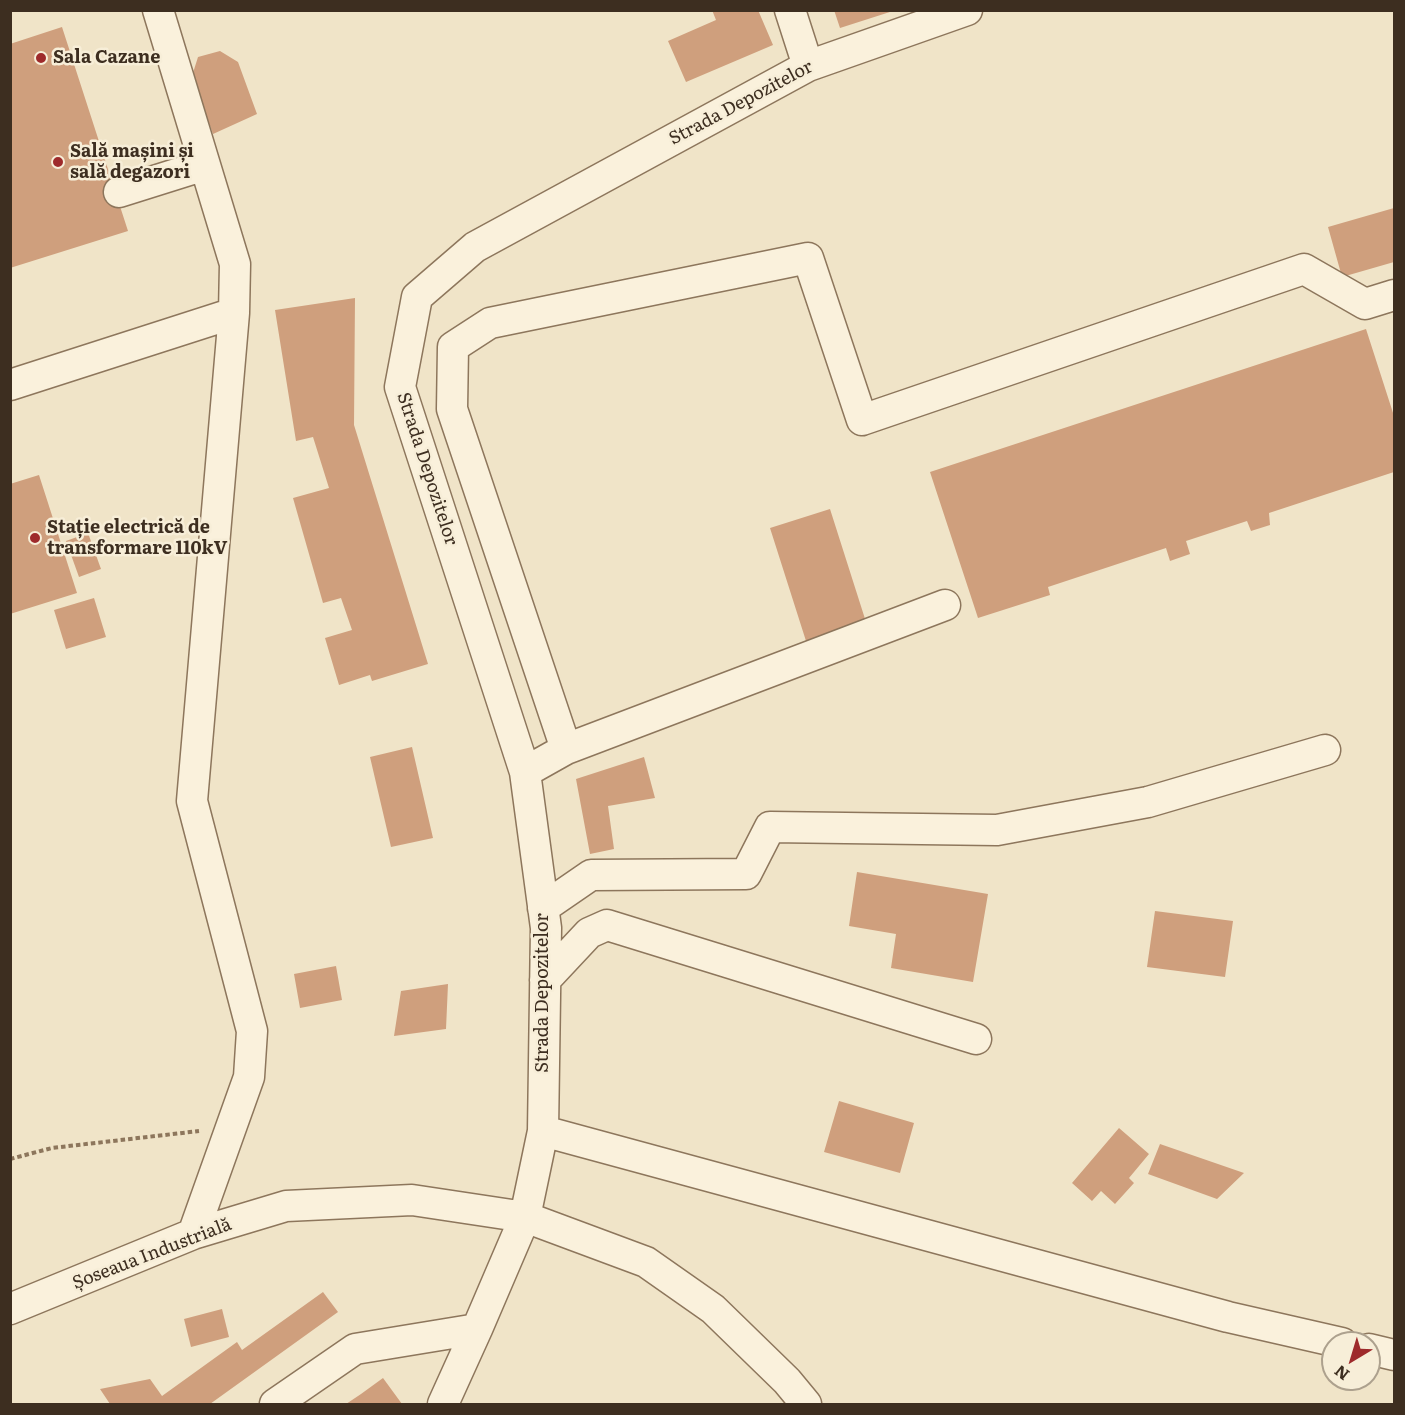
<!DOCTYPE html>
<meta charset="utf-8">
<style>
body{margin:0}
#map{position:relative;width:1405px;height:1415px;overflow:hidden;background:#f0e4c8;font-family:Literata,serif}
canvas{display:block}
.frame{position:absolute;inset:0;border:12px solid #3d2e20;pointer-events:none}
.north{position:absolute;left:1321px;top:1331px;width:60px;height:60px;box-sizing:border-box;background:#f7eed8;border:2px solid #ada18e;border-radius:50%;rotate:218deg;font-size:16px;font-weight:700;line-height:24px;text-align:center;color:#3d2e20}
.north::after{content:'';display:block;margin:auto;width:21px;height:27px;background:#9e2a2b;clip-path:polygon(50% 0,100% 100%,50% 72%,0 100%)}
</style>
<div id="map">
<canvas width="1405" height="1415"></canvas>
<div class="frame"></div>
<div class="north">N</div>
</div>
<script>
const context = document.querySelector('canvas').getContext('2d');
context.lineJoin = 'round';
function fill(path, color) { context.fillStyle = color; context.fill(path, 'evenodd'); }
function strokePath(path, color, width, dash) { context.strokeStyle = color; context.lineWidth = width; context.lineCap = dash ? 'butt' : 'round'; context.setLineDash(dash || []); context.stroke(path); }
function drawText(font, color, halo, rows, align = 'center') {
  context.font = font + ' Literata,serif'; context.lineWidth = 5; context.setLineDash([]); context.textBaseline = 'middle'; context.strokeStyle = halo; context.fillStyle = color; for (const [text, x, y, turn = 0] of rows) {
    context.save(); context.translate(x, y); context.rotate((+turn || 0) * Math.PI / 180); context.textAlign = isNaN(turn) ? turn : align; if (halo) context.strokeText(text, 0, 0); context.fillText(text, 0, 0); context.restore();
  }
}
const building = new Path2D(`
 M712,10H758L773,45L686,82L668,41L716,20Z
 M834,10H893V11L840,28Z
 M62,27L128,231L10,268V44Z
 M220,51L238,62L257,114L213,134L192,76L198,57Z
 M1394,208V262L1342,277L1328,227Z
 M355,298L354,425L428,664L372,681L370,675L339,685L325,638L352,630L341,598L323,603L293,498L329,488L313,437L296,441L275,310Z
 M1366,329L1394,416V472L1269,513L1270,525L1251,531L1247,521L1186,541L1190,554L1170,561L1166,548L1048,587L1050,595L978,618L930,472Z
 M39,475L77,593L10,614V484Z
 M830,509L866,622L806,641L770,528Z
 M88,533L101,569L79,577L66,541Z
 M94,598L106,637L66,649L54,610Z
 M412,747L433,838L391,847L370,757Z
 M644,757L655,798L608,806L614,849L590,854L576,779Z
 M857,872L988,894L973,982L891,968L896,934L849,926Z
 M1155,911L1233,921L1225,977L1147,967Z
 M336,966L342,1000L300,1008L294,974Z
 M448,984L446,1029L394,1036L401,991Z
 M839,1101L914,1123L900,1173L824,1152Z
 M1119,1128L1149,1154L1129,1178L1134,1183L1115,1204L1101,1191L1092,1201L1072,1183Z
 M1160,1144L1244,1173L1217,1199L1148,1174Z
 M323,1292L338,1312L210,1404H110L100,1389L150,1379L162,1396L237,1342L242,1350Z
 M222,1309L229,1337L191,1347L184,1319Z
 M383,1378L402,1404H346L361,1394Z`);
const path = new Path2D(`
 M10,1159L52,1148L199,1131`);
const minor = new Path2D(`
 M790,10L808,66
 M119,192L205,165
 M10,385L234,313L235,264L158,10
 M566,749L945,605
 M525,772L566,749L452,409L453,347L490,323L808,258L862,420L1304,269L1365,304L1394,295
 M543,908L591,875L746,874L770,827L997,830L1148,802L1325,750
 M545,980L589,933L607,925L976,1039
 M543,1131L1228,1317L1342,1343
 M193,1234L249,1077L252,1031L192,801L234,313
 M10,1309L193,1234L286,1206L412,1200L525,1217L646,1262L713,1309L787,1381L806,1404
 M1369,1349L1394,1355
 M275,1404L355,1349L477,1329L525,1217L543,1131L546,928L525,772L400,387L417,297L475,247L808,66L967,10
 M443,1404L477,1329`);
const markers = [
 [41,58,6,"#9e2a2b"],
 [58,162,6,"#9e2a2b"],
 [35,538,6,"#9e2a2b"]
];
const poiNames = [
 ["Sala Cazane",53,58],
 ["Sală mașini și",70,152],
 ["sală degazori",70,173],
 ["Stație electrică de",47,528],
 ["transformare 110kV",47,549]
];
const streetNames = [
 ["Strada Depozitelor",741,103,-28],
 ["Strada Depozitelor",427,469,72],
 ["Strada Depozitelor",543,993,-90],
 ["Șoseaua Industrială",152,1254,-21]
];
fill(building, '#cf9f7d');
strokePath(minor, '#8d765c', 33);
strokePath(path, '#8d765c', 4, [4.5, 3]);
strokePath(minor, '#faf1dc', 30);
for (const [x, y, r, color] of markers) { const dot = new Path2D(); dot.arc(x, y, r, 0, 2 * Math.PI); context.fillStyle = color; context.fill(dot); strokePath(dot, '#f7eed8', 2); }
drawText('bold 18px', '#3d2e20', '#f7eed8', poiNames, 'left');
drawText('18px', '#3d2e20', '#f7eed8', streetNames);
</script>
